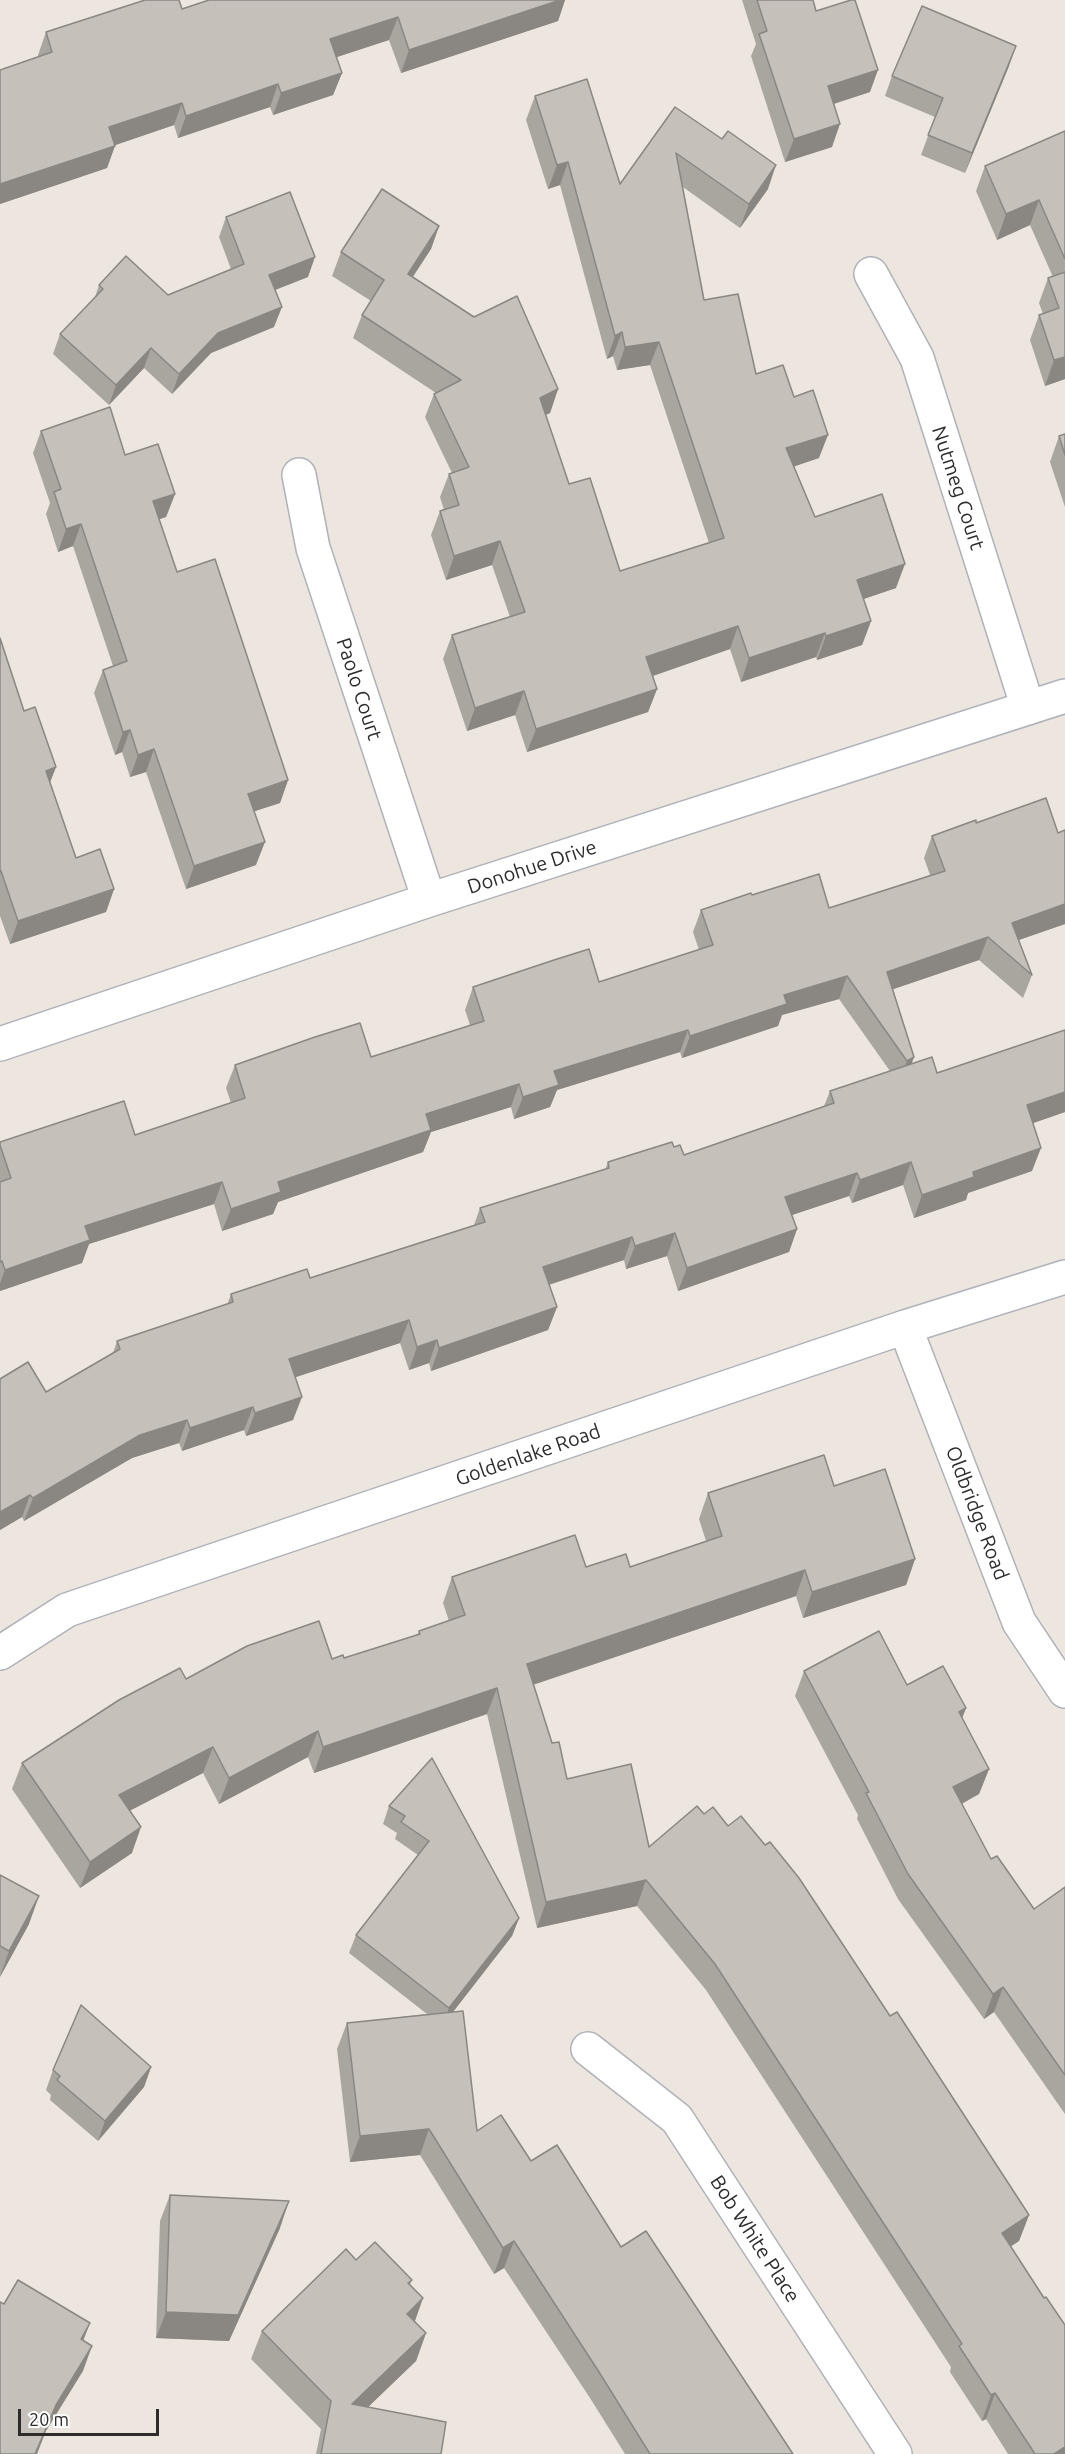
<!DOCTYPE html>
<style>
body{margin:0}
#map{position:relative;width:1065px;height:2454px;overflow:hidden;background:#ece6df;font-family:Ubuntu,sans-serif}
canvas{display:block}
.scale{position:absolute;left:18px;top:2409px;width:141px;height:27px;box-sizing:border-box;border:3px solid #2c2c2c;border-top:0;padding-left:8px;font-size:18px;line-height:21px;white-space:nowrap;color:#2c2c2c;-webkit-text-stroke:4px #fff;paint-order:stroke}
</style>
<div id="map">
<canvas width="1065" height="2454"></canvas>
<div class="scale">20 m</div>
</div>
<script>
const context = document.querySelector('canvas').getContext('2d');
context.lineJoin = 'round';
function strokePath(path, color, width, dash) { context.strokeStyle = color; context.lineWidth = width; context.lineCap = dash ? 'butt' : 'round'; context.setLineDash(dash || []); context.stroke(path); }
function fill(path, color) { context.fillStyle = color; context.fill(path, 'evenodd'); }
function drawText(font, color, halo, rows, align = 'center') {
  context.font = font + ' Ubuntu,sans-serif'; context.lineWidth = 4.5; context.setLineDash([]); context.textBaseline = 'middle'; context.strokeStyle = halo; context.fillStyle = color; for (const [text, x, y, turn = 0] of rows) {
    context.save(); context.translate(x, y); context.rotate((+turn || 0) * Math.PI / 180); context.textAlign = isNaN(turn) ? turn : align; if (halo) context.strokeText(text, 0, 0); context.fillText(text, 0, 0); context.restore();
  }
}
const minor = new Path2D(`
 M871,274L917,358L1028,708
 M299,475L313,548L429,900
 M0,1044L429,900L1065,696
 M905,1327L1019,1622L1065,1691
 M0,1653L67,1610L905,1327L1065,1277
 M588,2049L677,2119L895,2454`);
const wall = new Path2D(`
 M209,0H565L558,21L401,73L389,40L336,57L342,73L333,95L273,115L270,107L178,138L174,125L115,145L107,168L0,204V70L38,57V55L46,32L182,9Z
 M742,0H813L816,11L870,92L834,104L832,147L785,162L751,56L756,44Z
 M1009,66L965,173L921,155L935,117L885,96L892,76Z
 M535,96L620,184L675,107L768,189L740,228L683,187L704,300L756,374L794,397L819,458L794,466L815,517L896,588L863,599L871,621L862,645L817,660L816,657L741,682L730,649L653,676L657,689L648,712L527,752L515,715L467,731L443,659L452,635L510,617L492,565L446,580L431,535L440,511L444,510L440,497L449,474L452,473L425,417L434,394L436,393L353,338L362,315L371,301L332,276L341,252L439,226L431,249L413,277L558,389L550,413L545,415L569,484L620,571L709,543L650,365L617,370L613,356L607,359L560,185L548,189L526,120Z
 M1065,131V379L1045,386L1030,340L1039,315L1043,314L1039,303L1048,278L1053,277L1030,225L997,240L976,191L985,166Z
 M226,217L308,277L275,290L274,327L211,353L172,394L144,368L109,405L53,354L60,334L95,297L99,285L168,295L231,269L219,237Z
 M41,431L125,455L175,494L166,517L159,519L177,572L288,780L280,803L254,811L256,865L186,889L146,772L130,777L122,752L115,755L94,693L103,670L113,666L73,546L58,552L46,514L50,503L33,453Z
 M1065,434V507L1050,462L1059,436Z
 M0,638L24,711L56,767L50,782L76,858L114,889L106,912L10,944L0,916Z
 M976,823L1058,833L1065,830V924L1019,940L1032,975L1023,998L979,960L893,989L914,1057L911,1063L937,1073L1065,1030V1112L1033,1123L1032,1171L968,1193L966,1200L914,1218L903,1185L852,1203L849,1196L792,1215L797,1229L789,1252L678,1291L667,1256L626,1269L624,1260L549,1285L557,1307L548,1330L431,1371L429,1363L409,1370L400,1343L295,1377L293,1420L246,1436L244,1430L182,1451L179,1443L132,1458L24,1521L22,1517L0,1530V1379L46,1392L113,1353L117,1341L227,1305L231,1294L310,1278L474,1225L480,1208L605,1170L608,1162L674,1147L684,1155L824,1106L830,1091L890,1071L839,999L782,1015L778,1026L682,1058L680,1052L557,1090L550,1107L514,1119L511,1107L431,1132L423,1152L278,1202L273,1214L222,1231L214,1204L89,1244L82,1263L0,1291V1142L135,1135L231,1103L226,1088L235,1065L371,1057L470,1025L465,1010L473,987L599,982L699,950L693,932L701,910L752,895L829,908L930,875L924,858L932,836Z
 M834,1486L915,1559L906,1585L803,1618L796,1596L533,1685L552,1743L567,1779L649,1847L704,1814L728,1826L890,2016L1029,2215L1019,2241L1011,2246L1065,2454H1008L986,2419L982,2421L950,2372L951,2367L706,1990L637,1906L537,1928L487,1714L314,1773L308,1757L219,1804L203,1773L130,1810L132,1853L80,1888L12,1789L22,1763L186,1679L332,1659L344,1658L417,1635L419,1631L449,1621L443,1603L452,1577L586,1567H630L706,1541L699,1519L708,1493Z
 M804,1671L907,1685L966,1708L962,1718L989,1769L979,1794L962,1804L991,1859L1034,1909L1065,1887V2114L994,2012L984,2019L898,1899L857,1819L858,1815L795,1696Z
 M432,1758L519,1918L512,1936L453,2012L477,2131L531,2161L621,2247L793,2454H625L590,2398L504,2268L494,2274L420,2155L350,2162L337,2049L347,2023L427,2014L349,1953L356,1935L418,1855L395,1839L397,1833L383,1824L389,1806Z
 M0,1875L29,1924L0,1977Z
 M151,2067L144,2087L98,2141L50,2100L51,2095L46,2090L53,2070Z
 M170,2195L280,2228L229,2341L156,2338L160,2221Z
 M356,2260L412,2280L410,2285L423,2298L415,2321L426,2333L416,2361L368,2407L441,2454H316L321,2429L251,2359L262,2331Z`);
const shadedWall = new Path2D(`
 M554,0H565L558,21L401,73L409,50Z
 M398,17L389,40L322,62L330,39Z
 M1016,46L1009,66L965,173L972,153Z
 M878,70L870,92L820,108L828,86Z
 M342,73L333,95L273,115L281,93Z
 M278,84L270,107L178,138L186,116Z
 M182,103L174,125L101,150L109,127Z
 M840,124L832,147L785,162L794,139Z
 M115,146L107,168L0,204V184Z
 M568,162L560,185L548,189L557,165Z
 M776,165L768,189L740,228L749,204Z
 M1039,200L1030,225L997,240L1006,214Z
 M439,226L431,249L399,297L408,274Z
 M315,257L308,277L262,295L269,275Z
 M282,307L274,327L211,353L172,394L179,374L218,333Z
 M622,332L613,356L607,359L615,336Z
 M659,342L650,365L617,370L625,347Z
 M151,348L144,368L109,405L116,385Z
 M1065,357V379L1045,386L1054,360Z
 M558,389L550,413L531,422L540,398Z
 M828,435L819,458L778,472L786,448Z
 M175,494L166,517L145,524L153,501Z
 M81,524L73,546L58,552L66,529Z
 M500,541L492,565L446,580L454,556Z
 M905,564L896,588L849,604L857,580Z
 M871,621L862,645L817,660L826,636Z
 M738,626L730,649L638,681L646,657Z
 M825,633L816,657L741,682L749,658Z
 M657,689L648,712L527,752L536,729Z
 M524,691L515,715L467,731L475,708Z
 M130,730L122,752L115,755L123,732Z
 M154,749L146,772L130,777L138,755Z
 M56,767L47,790L46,771Z
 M288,780L280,803L240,816L248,794Z
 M265,842L256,865L186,889L194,866Z
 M114,889L106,912L10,944L18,921Z
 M1065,904V924L1004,945L1012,923Z
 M988,937L979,960L879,994L887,972Z
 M847,976L839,999L782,1015L778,1026L682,1058L690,1036L784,995Z
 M688,1030L680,1052L557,1090L550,1107L514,1119L523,1097L554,1071Z
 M914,1057L906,1080L898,1083L907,1061Z
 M519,1084L511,1107L431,1132L423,1152L278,1202L273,1214L222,1231L231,1209L278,1182L426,1114Z
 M1065,1092V1112L1019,1128L1027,1105Z
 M1041,1148L1032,1171L968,1193L966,1200L914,1218L922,1195L973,1172Z
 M911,1162L903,1185L852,1203L860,1180Z
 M857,1173L849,1196L777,1220L785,1197Z
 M222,1182L214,1204L89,1244L82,1263L0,1291V1283L5,1270L85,1226Z
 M797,1229L789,1252L678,1291L687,1268Z
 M675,1233L667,1256L626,1269L635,1246Z
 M632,1237L624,1260L535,1289L543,1267Z
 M557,1307L548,1330L431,1371L439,1348Z
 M409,1320L400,1343L281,1382L289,1359Z
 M437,1340L429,1363L409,1370L417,1347Z
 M302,1397L293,1420L246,1436L255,1413Z
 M253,1407L244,1430L182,1451L190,1428Z
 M187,1420L179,1443L132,1458L24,1521L33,1498L140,1435Z
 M30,1495L22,1517L0,1530V1512Z
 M915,1559L906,1585L803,1618L812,1592Z
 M805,1570L796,1596L517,1690L527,1664Z
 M497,1688L487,1714L314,1773L323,1747Z
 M966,1708L956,1734L959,1712Z
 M318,1731L308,1757L219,1804L229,1778Z
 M213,1747L203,1773L110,1821L119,1795Z
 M989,1769L979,1794L944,1813L953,1787Z
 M141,1827L132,1853L80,1888L90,1862Z
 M646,1880L637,1906L537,1928L546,1902Z
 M39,1896L29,1924L0,1977L9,1951Z
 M519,1918L512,1936L442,2026L449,2008Z
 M1003,1987L994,2012L984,2019L993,1994Z
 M151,2067L144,2087L98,2141L105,2121Z
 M429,2129L420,2155L350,2162L360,2136Z
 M289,2201L280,2228L229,2341L156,2338L166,2312Z
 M1029,2215L1019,2241L992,2259L1002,2233Z
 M514,2241L504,2268L494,2274L503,2248Z
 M423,2298L413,2326L407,2314Z
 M90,2323L80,2349L81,2339Z
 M426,2333L416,2361L342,2432L352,2404Z
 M92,2346L83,2371L46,2431L37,2454H35L56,2405Z
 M995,2393L986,2419L982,2421L991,2395Z
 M1065,2447V2454H1054Z`);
const building = new Path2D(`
 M145,0H179L182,9L209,0H560L409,50L398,17L330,39L342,73L281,93L278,84L186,116L182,103L109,127L115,146L0,184V70L52,52L46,32Z
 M757,0H813L816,11L851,0H855L878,70L828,86L840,124L794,139L759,34L767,31Z
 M922,6L1016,46L972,153L928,135L943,98L892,76Z
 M587,79L620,184L675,107L722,139L728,131L776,165L749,204L676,153L704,300L738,294L756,374L783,365L794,397L813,390L828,435L786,448L815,517L882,494L905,564L857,580L871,621L826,636L825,633L749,658L738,626L646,657L657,689L536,729L524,691L475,708L452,635L525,612L500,541L454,556L440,511L459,505L449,474L469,467L434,394L461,380L362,315L384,280L341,252L382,189L439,226L408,274L474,317L517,296L558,389L540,398L569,484L590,478L620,571L724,538L659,342L625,347L622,332L615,336L568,162L557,165L535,96Z
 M1065,131V259L1039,200L1006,214L985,166Z
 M290,192L315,257L269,275L282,307L218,333L179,374L151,348L116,385L60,334L103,289L99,285L126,256L168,295L244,264L226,217Z
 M1065,272V357L1054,360L1039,315L1059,308L1048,278Z
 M110,407L125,455L158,444L175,494L153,501L177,572L215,559L288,780L248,794L265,842L194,866L154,749L138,755L130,730L123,732L103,670L127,661L81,524L66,529L54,492L61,489L41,431Z
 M1065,434V455L1059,436Z
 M0,638L24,711L35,707L56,767L46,771L76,858L100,849L114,889L18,921L1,871L0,872Z
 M1046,798L1058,833L1065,830V904L1012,923L1032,975L988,937L887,972L914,1057L907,1061L847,976L784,995L787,1004L690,1036L688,1030L554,1071L559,1085L523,1097L519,1084L426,1114L431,1130L278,1182L281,1192L231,1209L222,1182L85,1226L90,1240L5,1270L2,1261L0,1262V1182L11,1178L0,1145V1142L124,1101L135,1135L245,1098L235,1065L315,1037L360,1023L371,1057L484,1021L473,987L554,960L589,949L599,982L713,945L701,910L751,893L752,895L819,874L829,908L945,871L932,836L976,820V823Z
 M1065,1030V1092L1027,1105L1041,1148L973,1172L974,1177L922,1195L911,1162L860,1180L857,1173L785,1197L797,1229L687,1268L675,1233L635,1246L632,1237L543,1267L557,1307L439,1348L437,1340L417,1347L409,1320L289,1359L302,1397L255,1413L253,1407L190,1428L187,1420L140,1435L33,1498L30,1495L0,1512V1379L28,1362L46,1392L120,1349L117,1341L233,1302L231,1294L307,1269L310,1278L485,1222L480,1208L609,1168L608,1162L672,1142L674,1147L680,1145L684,1155L834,1103L830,1091L932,1057L937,1073Z
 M824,1455L834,1486L885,1469L915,1559L812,1592L805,1570L527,1664L552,1743L559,1742L567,1779L631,1764L649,1847L697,1806L704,1814L713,1807L728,1826L741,1816L765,1845L770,1842L799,1878L890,2016L897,2012L1029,2215L1002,2233L1044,2298L1046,2297L1065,2325V2447L1054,2454H1035L995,2393L991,2395L959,2346L962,2344L715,1964L646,1880L546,1902L497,1688L323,1747L318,1731L229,1778L213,1747L119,1795L141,1827L90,1862L22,1763L119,1700L180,1668L186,1679L247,1646L319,1621L332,1659L343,1655L344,1658L420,1634L419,1631L465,1615L452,1577L575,1535L586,1567L626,1554L630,1567L722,1536L708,1493Z
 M879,1631L907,1685L943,1666L966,1708L959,1712L989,1769L953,1787L991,1859L997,1856L1034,1909L1065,1887V2075L1003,1987L993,1994L908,1874L866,1793L869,1792L804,1671Z
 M432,1758L519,1918L449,2008L356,1935L429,1841L401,1822L405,1816L389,1806Z
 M0,1875L39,1896L9,1951L0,1946Z
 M81,2005L151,2067L105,2121L57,2080L60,2076L53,2070Z
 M463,2011L477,2131L501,2115L531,2161L557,2145L621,2247L646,2231L793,2454H650L599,2372L514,2241L503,2248L429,2129L360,2136L347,2023Z
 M170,2195L289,2201L238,2315L166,2312Z
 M375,2242L412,2280L408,2283L423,2298L407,2314L426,2333L352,2404L446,2422L441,2454H321L331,2401L262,2331L346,2249L356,2260Z
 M18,2280L90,2323L81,2339L92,2346L56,2405L35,2454H0V2302L4,2304Z`);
const streetNames = [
 ["Nutmeg Court",958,488,72],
 ["Paolo Court",359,689,72],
 ["Donohue Drive",532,867,-18],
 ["Goldenlake Road",528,1455,-19],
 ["Oldbridge Road",977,1513,69],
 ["Bob White Place",755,2239,57]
];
strokePath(minor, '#afb2bb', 36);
strokePath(minor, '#fff', 33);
fill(wall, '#a9a6a0');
fill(shadedWall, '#8a8782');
fill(building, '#c5c1ba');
strokePath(building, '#8a8782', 1.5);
drawText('20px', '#2c2c2c', '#fff', streetNames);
</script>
